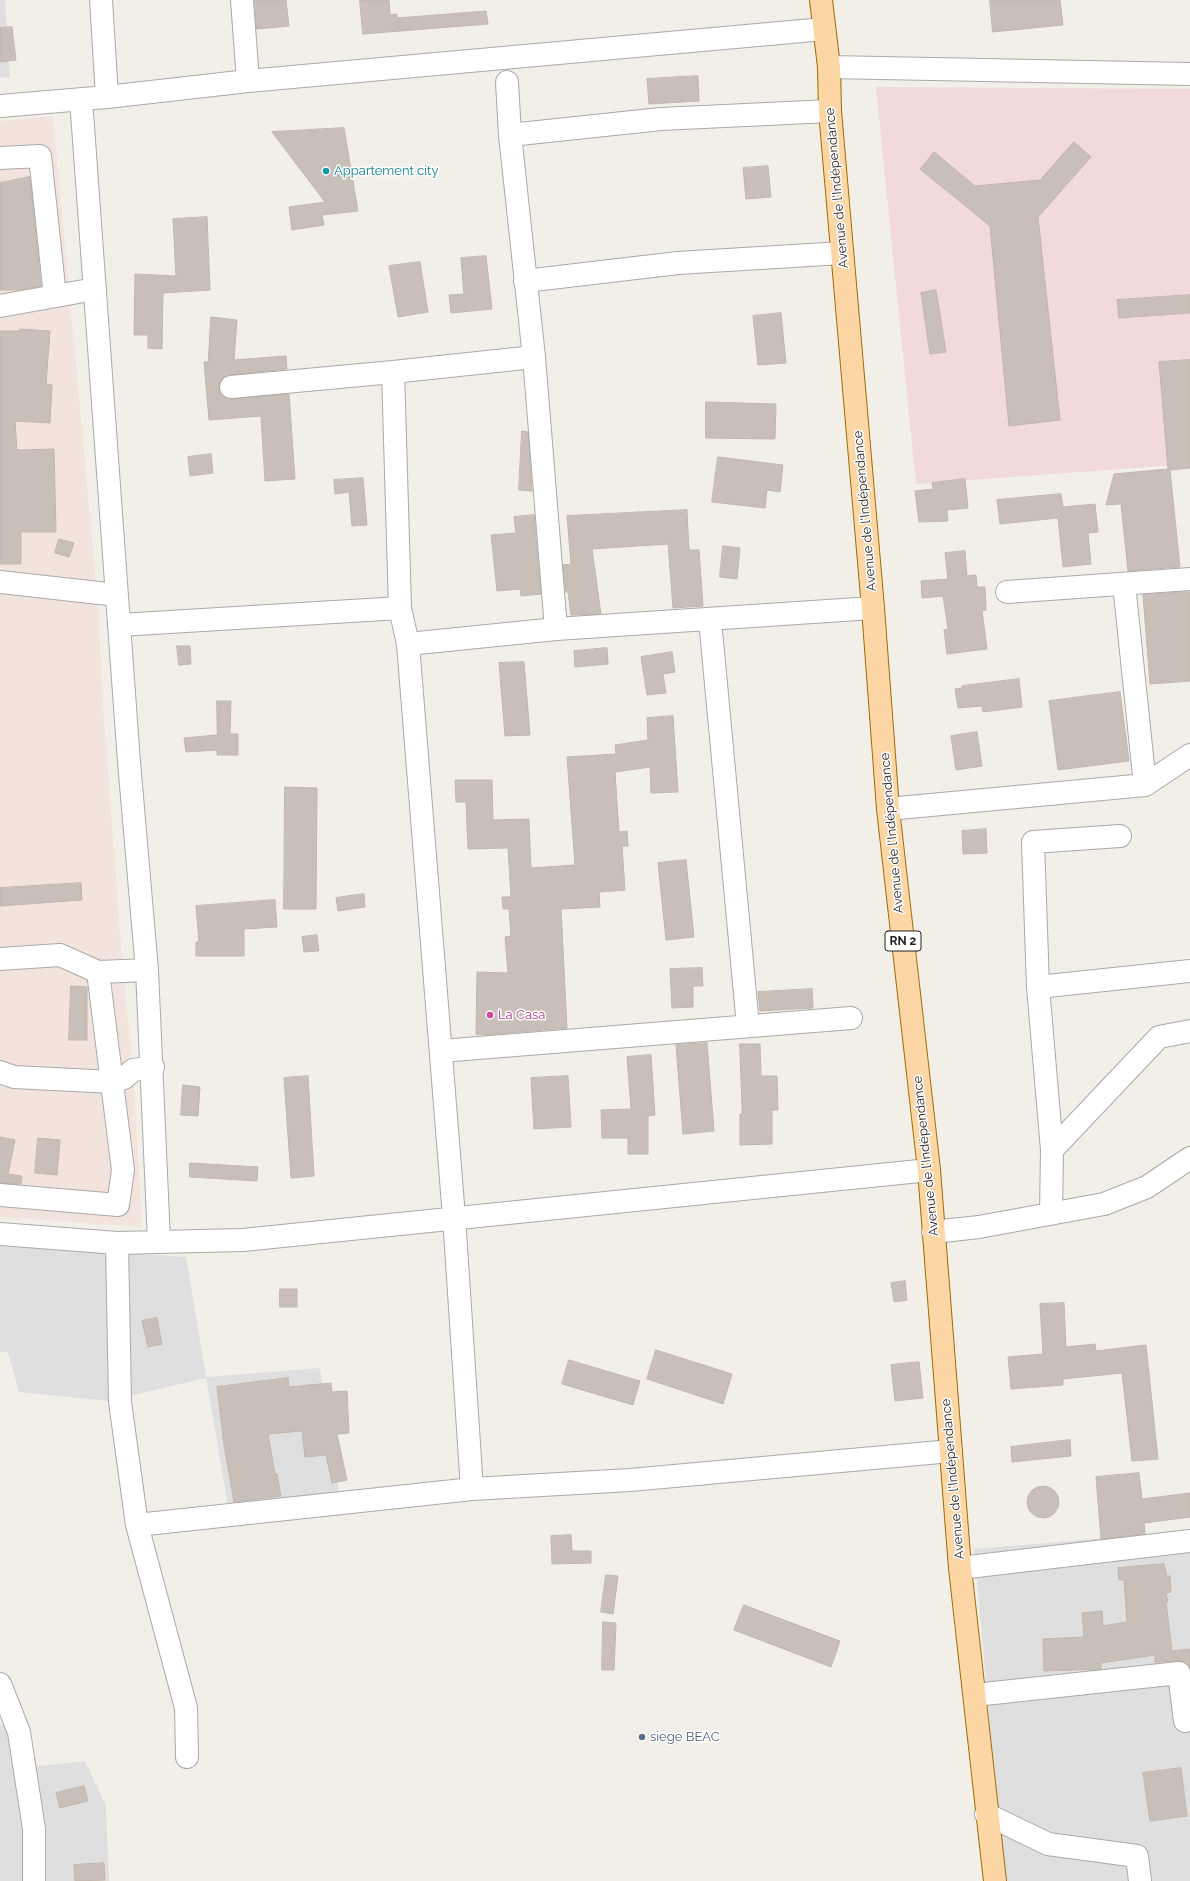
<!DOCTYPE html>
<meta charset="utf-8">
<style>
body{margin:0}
canvas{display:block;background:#f2efe9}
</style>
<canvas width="1190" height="1881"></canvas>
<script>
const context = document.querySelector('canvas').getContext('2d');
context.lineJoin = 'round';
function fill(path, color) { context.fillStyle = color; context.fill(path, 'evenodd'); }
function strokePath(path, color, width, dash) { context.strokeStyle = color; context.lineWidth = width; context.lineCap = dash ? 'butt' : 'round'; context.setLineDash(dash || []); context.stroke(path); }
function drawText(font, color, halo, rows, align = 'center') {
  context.font = font + ' Raleway,sans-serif'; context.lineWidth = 3; context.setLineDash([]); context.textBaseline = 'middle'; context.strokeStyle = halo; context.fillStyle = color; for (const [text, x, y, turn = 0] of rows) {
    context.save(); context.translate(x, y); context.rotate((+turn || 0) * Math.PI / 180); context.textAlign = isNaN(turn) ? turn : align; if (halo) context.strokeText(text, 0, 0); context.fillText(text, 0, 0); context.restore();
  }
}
const residential = new Path2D(`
 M0,0H11L5,1L10,77L0,78Z
 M0,1246L186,1257L206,1377L320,1368L340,1496L228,1505L206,1378L108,1401L19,1392L8,1353L0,1351Z
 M1190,1531V1881H1004L974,1549Z
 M10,1722L21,1768L85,1761L106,1806L109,1881H0V1726Z`);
const commercial = new Path2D(`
 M876,87L1190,89V464L916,484Z`);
const military = new Path2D(`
 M53,116L97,593L104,719L123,972L133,1070L142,1227L0,1217V121Z`);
const building = new Path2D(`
 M255,0H286L289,26L257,29Z
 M360,0H389L390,15L397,14V18L486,11L488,24L363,34Z
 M990,0H1060L1063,25L993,32Z
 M12,27L16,60L0,62V28Z
 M698,76L699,101L649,104L647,79Z
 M344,128L358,211L322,215L324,225L292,230L289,207L325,202L272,132Z
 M1074,142L1091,157L1038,217L1060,420L1009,426L990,226L920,169L934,152L975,186L1040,180Z
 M768,166L771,197L746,199L743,168Z
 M30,177L41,286L19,290H0V183Z
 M207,217L210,290L163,293L162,349L148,348V335H134L135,274L176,276L173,219Z
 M486,256L492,309L451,313L449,295L464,294L461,258Z
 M420,262L428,312L398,317L389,266Z
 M936,290L946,352L930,354L921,293Z
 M1190,295V313L1119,318L1117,300Z
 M781,313L786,363L758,365L753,316Z
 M211,317L237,320L234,360L286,356L287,369L229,375L224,377L220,381L219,388L221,395L225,398L232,399L289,394L295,479L265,481L261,416L209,420L204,362H208Z
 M20,329L50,331L46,384L52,385L50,423L15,421L17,450L54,449L56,532H21V564H0V331H20Z
 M1190,360V468L1170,470L1180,567L1128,571L1121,504L1106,505L1114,474L1168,469L1159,362Z
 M706,402L776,404L775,439L706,438Z
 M522,431L528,432L532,491L519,490Z
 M211,454L213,473L190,476L188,457Z
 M718,457L783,465L780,492L767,490L765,508L712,502Z
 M363,478L367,525L352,526L349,492L335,494L334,480Z
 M965,479L968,508L947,510L948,521L919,522L915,491L933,489L932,483Z
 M1061,494L1063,507L1095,504L1098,532L1088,533L1091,564L1063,567L1058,518L1000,524L997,500Z
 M687,510L689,550H699L703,606L673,608L668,544L592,549L601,614L571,615L568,592H566L563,565L571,564L567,516Z
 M534,515L541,594L521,596L520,589L497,591L491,535L516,533L514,517Z
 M59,539L74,543L69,557L55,553Z
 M723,546L740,548L737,579L720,577Z
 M965,551L967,576L976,575L977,587H985L986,610L982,611L987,649L947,654L944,630L948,629L943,596L922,598L921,581L948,579L945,553Z
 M1183,592H1190V681L1150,684L1143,595Z
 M177,646H190L191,664L179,665Z
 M607,648L608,664L575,667L574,651Z
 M672,652L675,672L663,674L666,693L647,695L641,657Z
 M524,662L530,735L505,736L499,663Z
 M1019,679L1022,707L983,712L982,706L958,708L955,689L962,688V686Z
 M1120,692L1129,761L1058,770L1049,701Z
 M217,701H231L230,734H238V755H217V750L186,752L184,738L217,735Z
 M673,716L678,792L651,793L650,767L615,772L619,832L627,831L628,846H622L625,890L599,892L600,907L561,909L567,1028L484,1035L476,1034L477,972L508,973L505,937L511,936L509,909H503L502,897H511L508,848L468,849L466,802H456L455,780H492L493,820L529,819L531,868L575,865L567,757L616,754L615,745L648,740L647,718Z
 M977,732L982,766L956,770L951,736Z
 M285,787L317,788L316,909H284Z
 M986,829L987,853L963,854L962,831Z
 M686,860L694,937L666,940L658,863Z
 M81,883L82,900L0,906V888Z
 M364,894L365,907L338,911L336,898Z
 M275,900L277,927L244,929V956H196V942H199L196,906Z
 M317,935L319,951L304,952L302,937Z
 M702,968L703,986H693V1007L672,1008L670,969Z
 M71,986L87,987V1040H69Z
 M812,989L813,1008L760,1011L758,992Z
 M707,1043L714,1131L683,1134L676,1045Z
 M740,1044H760L761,1076H777L778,1110H772V1144L740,1145V1114H742Z
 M651,1055L655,1115L648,1116V1154H628V1138H602L601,1110L631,1109L627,1057Z
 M308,1076L314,1176L291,1178L284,1078Z
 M568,1076L571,1127L534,1129L531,1078Z
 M183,1085L200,1087L198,1116L181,1115Z
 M0,1137L15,1140L8,1174L22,1176L21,1184L0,1183Z
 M38,1138L60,1140L57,1175L35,1173Z
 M190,1163L258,1167L257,1181L190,1177Z
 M905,1281L907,1300L894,1302L891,1283Z
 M280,1289H297V1307H280Z
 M1064,1303L1066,1347L1095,1344L1096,1351L1146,1345L1158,1459L1132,1461L1122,1373L1063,1379V1385L1011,1389L1008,1357L1043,1354L1040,1304Z
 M157,1318L162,1344L148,1347L142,1321Z
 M656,1350L732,1374L723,1404L647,1379Z
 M569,1360L640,1381L633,1405L562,1384Z
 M919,1362L923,1398L895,1401L891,1365Z
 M288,1378L289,1387L331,1383L332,1392L347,1391L349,1433L337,1434L347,1480L332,1483L326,1455L305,1457L302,1431L268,1434L275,1474H277L281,1496L234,1502L224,1445L217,1387Z
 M1070,1440L1071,1456L1012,1462L1011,1447Z
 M1139,1473L1142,1499L1190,1493V1517L1144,1523L1145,1534L1101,1539L1096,1477Z
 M1027 1502a16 16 0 1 1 32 0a16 16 0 1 1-32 0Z
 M571,1535L572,1551H591V1563L552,1564L551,1536Z
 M1164,1564L1167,1576H1170L1171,1592L1166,1593L1168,1602H1166L1172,1651L1190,1649V1668L1184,1662L1178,1661L1155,1662V1655L1101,1663V1669L1044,1671L1043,1639L1084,1637L1082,1613L1102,1611L1103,1626L1127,1622L1124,1580H1119L1118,1568Z
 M606,1575L618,1576L613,1614L601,1612Z
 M744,1605L840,1641L831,1667L734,1630Z
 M603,1622L616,1623L614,1670H602Z
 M1181,1768L1187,1816L1150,1821L1143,1773Z
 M84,1786L88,1801L60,1808L56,1793Z
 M104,1863L105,1880L75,1881L74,1865Z`);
const minor = new Path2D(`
 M101,0L107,97
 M242,0L248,81
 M829,67L1190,74
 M507,82L510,135L534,357L556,629
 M81,99L129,762L147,970L159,1241
 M0,106L107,97L248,81L824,29
 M510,135L661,119L830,111
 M0,158L40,156L55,296
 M525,281L678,263L842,253
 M0,306L95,289
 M393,372L400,608
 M231,387L393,372L534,357
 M0,582L117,595
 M1124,584L1145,785
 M1007,592L1190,579
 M710,620L748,1026
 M120,625L400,608L408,644L454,1217L472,1489
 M408,644L556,629L873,608
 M888,809L1145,785L1190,755
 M0,959L60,955L98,972L147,970
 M1038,987L1190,971
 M441,1051L851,1018
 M0,1072L14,1077L113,1082L124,1078L133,1070L153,1067
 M1052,1150L1159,1037L1190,1031
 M0,1195L118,1205L123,1170L98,972
 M1051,1213L1052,1150L1038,987L1033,842L1120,836
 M933,1232L979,1227L1104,1204L1147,1187L1190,1158
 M0,1234L117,1243L243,1240L929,1170
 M117,1243L120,1402L137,1525L186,1708L187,1757
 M137,1525L472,1489L630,1480L951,1451
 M960,1568L1190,1541
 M0,1684L19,1732L34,1829V1881
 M975,1695L1179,1673L1185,1721
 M986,1814L1048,1844L1137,1856L1140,1881`);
const major = new Path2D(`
 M821,0L829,67L830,111L873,608L888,809L929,1170L960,1568L995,1881`);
const markers = [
 [326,171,4,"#0f9aa8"],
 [490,1015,4,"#d1479c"],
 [642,1737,4,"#5c6f8a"]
];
const shields = [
 [903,941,36]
];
const shieldNames = [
 ["RN 2",903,941]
];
const cultureNames = [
 ["Appartement city",334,171]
];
const streetNames = [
 ["Avenue de l'Indépendance",837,188,-95],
 ["Avenue de l'Indépendance",865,511,-95],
 ["Avenue de l'Indépendance",892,833,-95],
 ["Avenue de l'Indépendance",926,1156,-96],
 ["Avenue de l'Indépendance",953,1479,-95]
];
const hotelNames = [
 ["La Casa",498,1015]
];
const serviceNames = [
 ["siege BEAC",650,1737]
];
fill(residential, '#e0dfdf');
fill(commercial, '#f2dad9');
fill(military, '#f3e3dd');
fill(building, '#c7bfb8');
strokePath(building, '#c4b6ab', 1);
strokePath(minor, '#a9a9a9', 24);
strokePath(major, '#a06b00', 24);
strokePath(minor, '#fff', 22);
strokePath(major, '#fcd6a4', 22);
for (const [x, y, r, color] of markers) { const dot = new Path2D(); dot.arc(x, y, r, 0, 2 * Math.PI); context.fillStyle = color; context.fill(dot); strokePath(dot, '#fff', 1.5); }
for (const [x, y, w] of shields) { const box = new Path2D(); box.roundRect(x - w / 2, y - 10, w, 20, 3); context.fillStyle = '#fff'; context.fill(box); strokePath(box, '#222', 1); }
drawText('bold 12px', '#222', null, shieldNames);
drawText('13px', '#0d838f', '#fff', cultureNames, 'left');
drawText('13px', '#222', '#fff', streetNames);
drawText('13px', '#b23c85', '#fff', hotelNames, 'left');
drawText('13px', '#4e5e75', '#fff', serviceNames, 'left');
</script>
